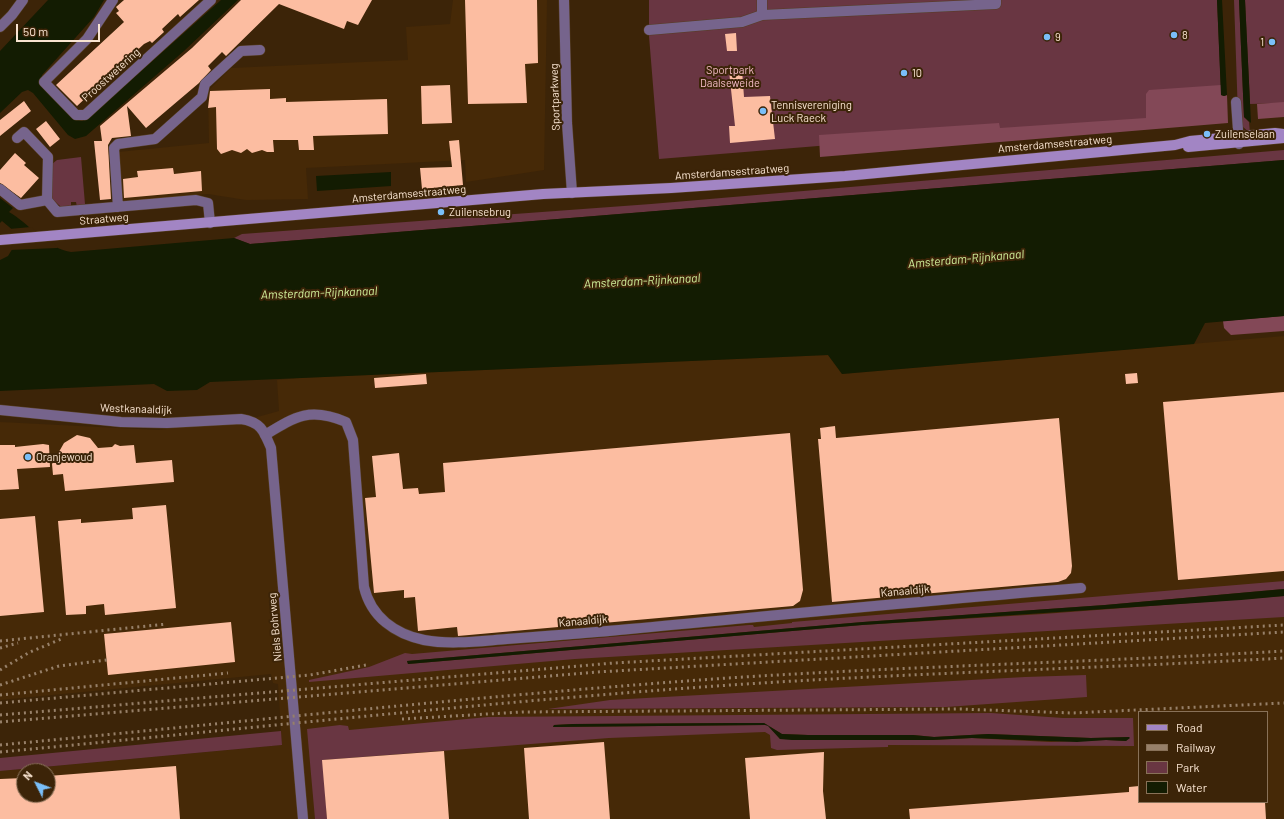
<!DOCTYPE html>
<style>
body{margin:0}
#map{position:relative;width:1284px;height:819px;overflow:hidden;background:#3c2408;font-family:Barlow,sans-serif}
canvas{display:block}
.legend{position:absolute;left:1138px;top:711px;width:130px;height:92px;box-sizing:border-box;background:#3c2408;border:1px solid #887158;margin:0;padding:5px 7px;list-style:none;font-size:12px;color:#f9e4d1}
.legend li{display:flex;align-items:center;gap:8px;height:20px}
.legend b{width:20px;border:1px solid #887158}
.north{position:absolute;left:16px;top:763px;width:40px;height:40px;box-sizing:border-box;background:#3c2408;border:1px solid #887158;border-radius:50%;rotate:312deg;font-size:11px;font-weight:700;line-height:16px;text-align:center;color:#f9e4d1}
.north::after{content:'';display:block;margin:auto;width:14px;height:18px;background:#7abff8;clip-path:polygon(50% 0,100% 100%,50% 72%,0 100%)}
.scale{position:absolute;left:16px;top:24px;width:84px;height:18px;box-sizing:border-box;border:2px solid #f9e4d1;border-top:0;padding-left:5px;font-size:12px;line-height:14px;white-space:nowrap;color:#f9e4d1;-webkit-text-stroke:3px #3c2408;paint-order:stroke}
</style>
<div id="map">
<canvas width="1284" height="819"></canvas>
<ul class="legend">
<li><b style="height:5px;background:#a285c4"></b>Road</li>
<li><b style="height:5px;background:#978069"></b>Railway</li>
<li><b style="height:11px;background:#693642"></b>Park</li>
<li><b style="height:11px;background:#131c02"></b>Water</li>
</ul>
<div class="north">N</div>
<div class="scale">50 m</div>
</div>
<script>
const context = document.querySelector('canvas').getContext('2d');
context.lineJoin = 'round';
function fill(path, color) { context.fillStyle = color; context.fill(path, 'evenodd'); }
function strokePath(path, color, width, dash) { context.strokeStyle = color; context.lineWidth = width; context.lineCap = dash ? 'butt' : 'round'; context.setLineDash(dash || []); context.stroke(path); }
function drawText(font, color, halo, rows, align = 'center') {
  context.font = font + ' Barlow,sans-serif'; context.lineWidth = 4; context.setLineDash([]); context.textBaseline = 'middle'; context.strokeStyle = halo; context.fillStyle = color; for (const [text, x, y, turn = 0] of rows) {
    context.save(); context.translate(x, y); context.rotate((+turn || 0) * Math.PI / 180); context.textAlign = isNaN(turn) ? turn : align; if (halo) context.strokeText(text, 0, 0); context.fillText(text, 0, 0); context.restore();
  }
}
const built = new Path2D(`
 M453,0H547L544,170L466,182L465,160L306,168L308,199L246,200L208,194L122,202L118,152L209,143L208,91L231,68L408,60L406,27L450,24Z
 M1284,336V819H0V771L282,745L278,684L273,683L271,674L0,700V422L158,430L250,419L279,411L277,380L299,378L828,355L842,374ZM1139,712H1267V802H1139ZM24,771H48V795H24Z`);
const green = new Path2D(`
 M649,0H1217L1222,113L659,159L649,36Z
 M1234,0H1239L1244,117L1249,122L1250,133L1243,127L1238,116Z
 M1245,0H1284V103L1250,104Z
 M1284,150V160L250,244L234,238L242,234L651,204Z
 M81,157L85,204L77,207L76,202H71V207L60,206L51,198L52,164L57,160Z
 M1284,581V589L1105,605L863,622L407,661L408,664L862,625L1043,614L1284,596V617L575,659L309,682V680L369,667L405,653L412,654L749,625H753L754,627L792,623V622Z
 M1086,675L1087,697L946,707L548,709L610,700L1025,677Z
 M991,713L1063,718H1133L1134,746L888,745V747L777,750L771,748L770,735L765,732L609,738L323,760L327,819H315L307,729L340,725L348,726L349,730L488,717ZM738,723H764L782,734L808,735H913L934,737L988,734L1091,738L1129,737L1126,741L1106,740L1050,742L972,738L932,740L780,739L768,725H765L553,727L554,725L573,724Z
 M281,731L282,745L0,771V758Z`);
const forest = new Path2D(`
 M1221,85V95L1224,96L1227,95L1228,123L820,157L819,135L999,123L1000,128L1146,118V94L1149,90Z
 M1284,102V117L1258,119L1257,104Z
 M1284,316V331L1231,335L1224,328L1223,321Z`);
const water = new Path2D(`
 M48,0H104L94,17L42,75L41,82L75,119L82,121L113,96L221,0H238L184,51L86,136L75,139L68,135L33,93L28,90L22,92L0,113V51Z
 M1217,0H1222L1227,95L1224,96L1221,95Z
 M1239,0H1245L1251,123L1244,117Z
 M1284,160V316L1205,323L1194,344L842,374L828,355L210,382L197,390L167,391L154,384L0,391V260L8,256L16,243L15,232L2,221L0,223V198L13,208L9,212C29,223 45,248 71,252L234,238L250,244Z
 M391,172V186L317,191L316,176Z
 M1284,589V596L1241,600L862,625L408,664L407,661L863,622L1105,605Z
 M738,723H764L782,734L808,735H913L934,737L988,734L1091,738L1129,737L1130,738L1126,741L1106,740L1077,742L972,738L932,740H792L780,739L768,726L765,725L553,727L554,725L573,724Z`);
const pier = new Path2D(`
 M31,227L57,246V248L10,250L14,243V236L9,229Z`);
const building = new Path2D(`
 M124,0H199L180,17L178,14L162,29L164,32L152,43L150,41L144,44L77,106L56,85L124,22L116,13L119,11L116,7Z
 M241,0H372L358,25L347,21L344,29L279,4L226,56L222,52L208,66L211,70L199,83L146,128L127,106L131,136L112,138L108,145L111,199L100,200L94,141H102L100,126L192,48Z
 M465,0H537L538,63L525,64L527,103L468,104Z
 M736,33L737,51H727L725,34Z
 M742,70L744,97L770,96L775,139L730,143L729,126H735L729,71Z
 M450,85L452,123L422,124L421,86Z
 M270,89V99L286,98V102L387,99L388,134L313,136L314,150H299L298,140H273L274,152H267L262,150L252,153L247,149L241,153L232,150L221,154L217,149L216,107L208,108L210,91Z
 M24,101L31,111L0,136V120Z
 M46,121L60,139L50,147L36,129Z
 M459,140L463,185L422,189L420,168L452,167L449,141Z
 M15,153L26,163L24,165L39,178L21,198L0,183V170Z
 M173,168L174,174L201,171L202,191L124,198L123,179L138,177L137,171Z
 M1137,373L1138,383L1126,384L1125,374Z
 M426,374L427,384L375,388L374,378Z
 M1284,392V571L1178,580L1163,402Z
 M1059,418L1072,566L1071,573L1066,579L1058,582L832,602L818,439H821L820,428L835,426L836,438Z
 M790,433L803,590L800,601L793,606L458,636L457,627L418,631L415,597L404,598V590L374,593L365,498L376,497L372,456L399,453L403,489L418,488L419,494L445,492L443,463Z
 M77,435L90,438L98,448L112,447L115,444L120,446L134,445L136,463L172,460L174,482L65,491L63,474L53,475L52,464L64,443Z
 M43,444L49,445L50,467L17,469L19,489L0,490V445H15V447Z
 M166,505L176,608L105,615L104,604L86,606V614L66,615L58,521L81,519V523L133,519L132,508Z
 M35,516L44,612L0,616V519Z
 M231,622L235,662L108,675L104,634Z
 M604,742L610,819H529L524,748Z
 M444,751L449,819H327L322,760Z
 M824,752L823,791L826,819H750L745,758Z
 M176,766L180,819H0V779L24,778V795H48V776Z
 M1139,786V802H1265L1266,819H910L909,809L1129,792V787Z`);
const pedestrian = new Path2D(`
 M762,0V15
 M649,30L742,22L762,15L996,4V0
 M0,189L20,205L47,200`);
const minor = new Path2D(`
 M113,0L87,39L44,82L76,115H85L211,0
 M0,27L12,15L23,0
 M1236,102L1239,144
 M17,138L24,132L48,157L47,200L57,212L196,200L208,203L210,223
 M118,207L114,148L118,144L155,139L202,97L205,84L241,51L260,50
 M265,435C296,416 310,407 346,422L353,440L364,587C371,617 395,634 424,640C451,645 480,641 507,639C548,636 589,633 630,629C780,615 930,600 1081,588`);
const tertiary = new Path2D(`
 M564,0L567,123L572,193
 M0,410L121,422L167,423L241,419C261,422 264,431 271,448L303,819`);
const secondary = new Path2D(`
 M1188,147L1284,138
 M0,240L543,194L671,188L845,176L1175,145L1190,141L1275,133L1284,134`);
const rail = new Path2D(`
 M0,641L167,624
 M0,648L18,643
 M0,670L30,652L64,638
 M0,685L59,666L107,660
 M0,695L228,673
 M0,703L310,675L366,665
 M0,715L614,663L1284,625
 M402,719L522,712L960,709L1073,713L1284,703
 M0,722L597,672L1284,632
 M0,745C243,722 485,695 728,678C913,666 1099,662 1284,651
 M0,752C234,730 468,704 702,687C896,673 1090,669 1284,658`);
const markers = [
 [1174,35,4,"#7abff8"],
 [1047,37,4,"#7abff8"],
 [1272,42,4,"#7abff8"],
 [904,73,4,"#7abff8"],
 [763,111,4,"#7abff8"],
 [1207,134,4,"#7abff8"],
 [441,212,4,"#7abff8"],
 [28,457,4,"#7abff8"]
];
const poiNames = [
 ["8",1182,35],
 ["9",1055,37],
 ["1",1264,42,"right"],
 ["10",912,73],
 ["Tennisvereniging",771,105],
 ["Luck Raeck",771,118],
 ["Zuilenselaan",1215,134],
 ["Zuilensebrug",449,212],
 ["Oranjewoud",36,457]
];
const parkNames = [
 ["Sportpark",730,70],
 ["Daalseweide",730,83]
];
const streetNames = [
 ["Proostwetering",111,75,-42],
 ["Sportparkweg",555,97,-92],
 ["Amsterdamsestraatweg",1055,144,-5],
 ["Amsterdamsestraatweg",732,172,-4],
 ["Amsterdamsestraatweg",409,194,-5],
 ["Straatweg",104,219,-5],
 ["Westkanaaldijk",136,409,2],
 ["Kanaaldijk",905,591,-5],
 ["Kanaaldijk",583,621,-5],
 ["Niels Bohrweg",275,627,-95]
];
const waterNames = [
 ["Amsterdam-Rijnkanaal",966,259,-5],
 ["Amsterdam-Rijnkanaal",642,281,-3],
 ["Amsterdam-Rijnkanaal",319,293,-2]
];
fill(built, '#462907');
fill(green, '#693642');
fill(forest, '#834857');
fill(water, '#131c02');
fill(pier, '#3c2408');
fill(building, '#fcbda1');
strokePath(pedestrian, '#563f24', 11);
strokePath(minor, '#563f24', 11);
strokePath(tertiary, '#563f24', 11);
strokePath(secondary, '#563f24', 11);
strokePath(pedestrian, '#76648c', 10);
strokePath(minor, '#76648c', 10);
strokePath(tertiary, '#76648c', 10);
strokePath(secondary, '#a285c4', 10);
strokePath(rail, '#978069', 3, [2, 4]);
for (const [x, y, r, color] of markers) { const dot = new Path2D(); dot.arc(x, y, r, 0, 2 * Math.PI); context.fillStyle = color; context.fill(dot); strokePath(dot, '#3c2408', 1.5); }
drawText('11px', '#f9e4d1', '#3c2408', poiNames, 'left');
drawText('11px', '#f4bbc7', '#3c2408', parkNames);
drawText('11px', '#f9e4d1', '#3c2408', streetNames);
drawText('italic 12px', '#d0ef9b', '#3c2408', waterNames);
</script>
